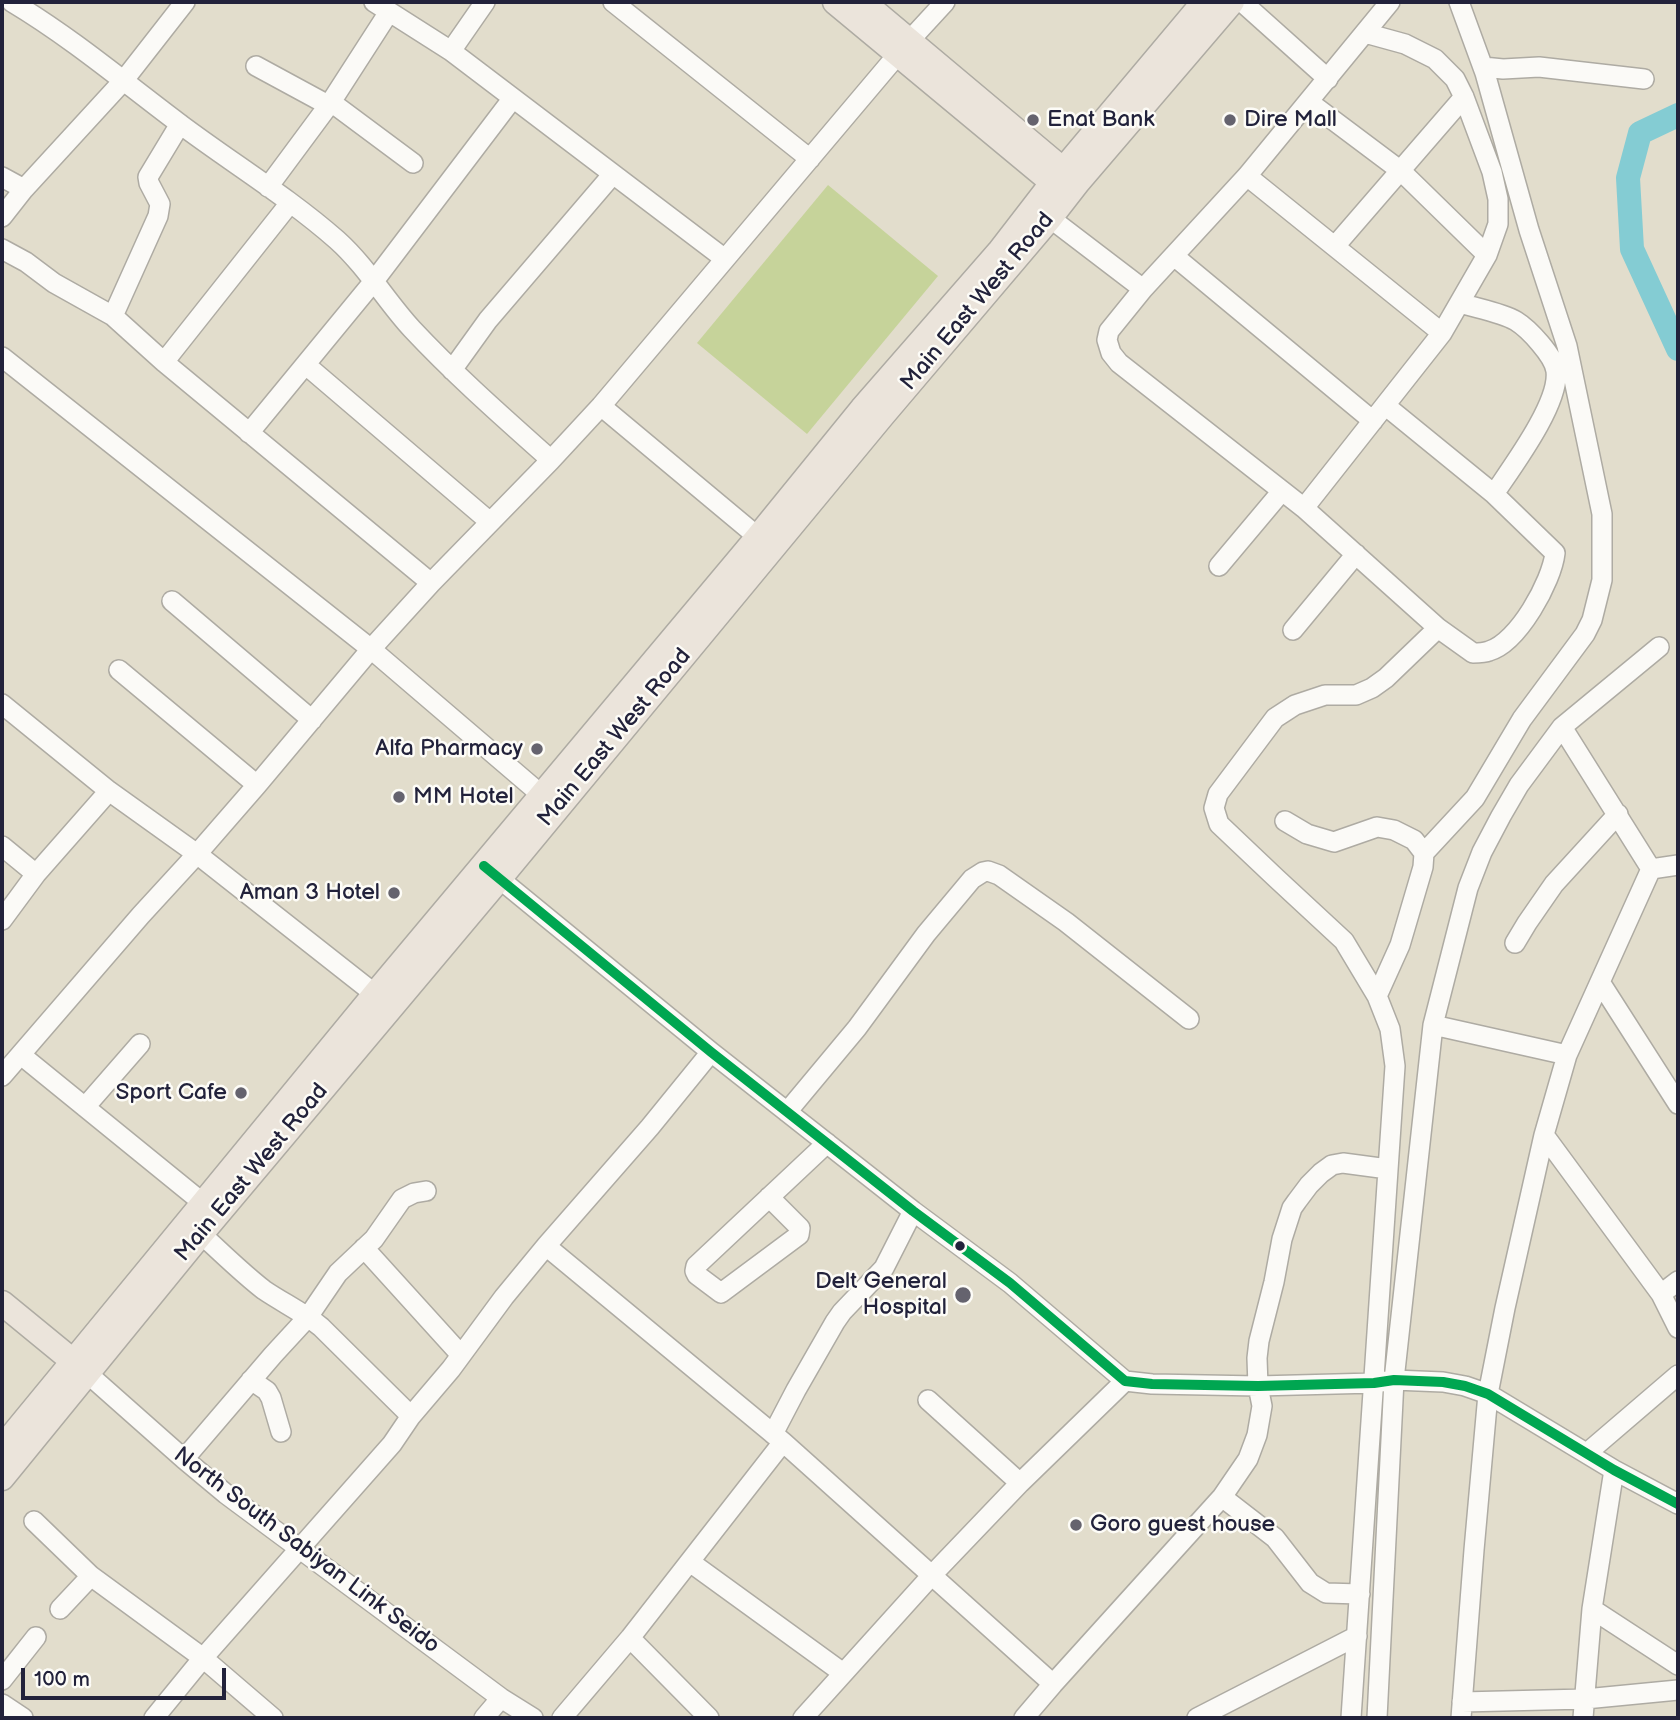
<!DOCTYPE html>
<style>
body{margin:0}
#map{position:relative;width:1680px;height:1720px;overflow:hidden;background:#e2ddcc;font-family:"Balsamiq Sans",sans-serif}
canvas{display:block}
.frame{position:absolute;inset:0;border:4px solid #22223b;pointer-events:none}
.scale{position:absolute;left:21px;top:1668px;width:205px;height:32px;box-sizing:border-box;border:4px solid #22223b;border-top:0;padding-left:9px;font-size:21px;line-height:24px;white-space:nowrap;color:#22223b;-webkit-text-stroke:5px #fdfcf7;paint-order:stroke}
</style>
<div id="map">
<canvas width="1680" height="1720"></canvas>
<div class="frame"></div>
<div class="scale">100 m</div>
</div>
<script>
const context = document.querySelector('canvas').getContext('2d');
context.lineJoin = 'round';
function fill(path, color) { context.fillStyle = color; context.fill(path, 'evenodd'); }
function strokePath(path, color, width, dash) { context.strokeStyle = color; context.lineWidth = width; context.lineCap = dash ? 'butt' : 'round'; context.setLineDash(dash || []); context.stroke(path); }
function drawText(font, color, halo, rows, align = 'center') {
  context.font = font + ' "Balsamiq Sans",sans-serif'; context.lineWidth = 5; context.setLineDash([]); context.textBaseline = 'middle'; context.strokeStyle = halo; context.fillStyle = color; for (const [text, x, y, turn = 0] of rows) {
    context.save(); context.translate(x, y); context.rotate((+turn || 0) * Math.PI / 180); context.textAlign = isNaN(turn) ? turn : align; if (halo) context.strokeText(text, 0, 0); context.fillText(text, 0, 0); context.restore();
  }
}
const green = new Path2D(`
 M828,185L938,276L807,434L697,343Z`);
const river = new Path2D(`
 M1678,115L1640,133L1628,178L1632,249L1678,349`);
const minor = new Path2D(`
 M12,2C72,38 124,82 180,124C232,163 288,197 337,240C367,267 386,301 412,329C456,376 504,418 551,460
 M374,2L451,51L725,259
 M613,2L810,159
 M1242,2L1328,79
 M451,51L485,2
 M256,66L328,105
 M1483,67L1503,69L1539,67L1644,79
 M331,102L413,163
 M1309,102L1401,171L1487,255
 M1247,176L1442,333
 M2,177L24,189
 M268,187L331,102L389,12
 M2,217L24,189L124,80L185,2
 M1050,218L1143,289
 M1335,246L1464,97
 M2,249L26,262L54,283L113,316L164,362L431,583
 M1174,256L1373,421
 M1460,303C1476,308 1503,313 1516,321C1529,329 1554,356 1556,371C1560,403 1512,467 1494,494
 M113,316L158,216L160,204L149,183L148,177L180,124
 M2,357L371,649L551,803
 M164,362L290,203
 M306,365L490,522
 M452,370L488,320L613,174
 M601,406L758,537
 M1386,406L1494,494L1555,553C1552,581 1518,643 1489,651C1484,653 1478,653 1473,653L1438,628L1304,508L1119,363L1111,353L1107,340L1109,331L1143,289L1247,176L1390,2
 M249,433L374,281L513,98
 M1304,508L1442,333L1487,255L1498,224V199L1492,172L1464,97L1455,79L1435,59L1405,44L1365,33
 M1219,566L1282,491
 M172,601L312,720
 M1293,630L1356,554
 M119,670L257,785
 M2,704L109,791L197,854L385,1002
 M1562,727L1651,869
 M1285,821L1307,834L1334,842L1377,827L1394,830L1414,840L1424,853L1423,867L1400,945L1377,996
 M2,846L36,874
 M1424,853L1475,798L1522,719L1585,634L1592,620L1602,580V514L1567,346L1529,230L1485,73L1459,2
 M490,871L711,1052L913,1211L1010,1283L1125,1381L1152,1384L1258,1386L1374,1383L1394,1380L1443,1382L1465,1386L1488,1394L1614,1470L1678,1504
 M2,920L36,874L109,791
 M1515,943L1527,923L1554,884L1618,814
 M1600,982L1678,1104
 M1433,1025L1567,1055
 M21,1055L203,1203
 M2,1076L141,915L197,854L257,785L371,649L431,583L551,460L601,406L910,40L945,2
 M85,1107L140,1044
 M787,1112L857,1028L926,934L972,879L983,872L988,871L999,875L1066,922L1189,1019
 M1544,1135L1661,1294L1678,1328
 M769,1197L800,1228L799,1235L721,1293L697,1275L695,1271L696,1266L827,1143
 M201,1234C222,1253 242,1273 264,1290C283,1303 303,1312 321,1327L411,1416
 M546,1246L783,1442L1053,1684
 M364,1248L461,1355
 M1661,1294L1678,1281
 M88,1374L184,1459L226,1494L501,1698L533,1718
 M251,1380L267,1391L271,1398L281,1432
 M928,1400L1020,1483
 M773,1434L796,1390L835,1322L842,1312L884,1268L913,1211
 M1587,1453L1678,1375
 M184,1459L273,1355L308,1317L338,1273L374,1239L402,1199L414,1193L426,1191
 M1222,1497L1275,1538L1310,1583L1326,1593L1360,1594
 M34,1521L91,1576L203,1658L273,1718
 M690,1562L843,1673
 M60,1609L91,1576
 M1592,1609L1678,1665
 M630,1638L709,1718
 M2,1680L36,1637
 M1462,1702L1585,1699L1678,1690
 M2,1704L23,1718
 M154,1718L203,1658L392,1444L411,1416L451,1369L504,1297L546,1246L650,1127L711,1052
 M484,1718L501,1698
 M562,1718L630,1638L783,1442
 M803,1718L932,1575L1020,1483L1125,1381
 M1024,1718L1053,1684L1222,1497L1248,1459L1257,1435L1262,1406L1258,1386L1257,1358L1259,1341L1274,1282L1282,1239L1292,1208L1297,1201L1309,1185L1321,1173L1332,1165L1343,1163L1388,1169
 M1197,1718L1357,1636
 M1351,1718L1395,1066L1390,1029L1377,996L1344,941L1276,878L1219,824L1214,808L1218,794L1275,718L1295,705L1325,695H1356L1372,688L1386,678L1438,628
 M1377,1718L1394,1380L1433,1025L1468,888L1482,852L1501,816L1519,785L1562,727L1659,647
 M1461,1718L1474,1550L1488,1394L1505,1308L1544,1135L1567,1055L1651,869L1678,865
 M1583,1718L1592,1609L1614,1470`);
const major = new Path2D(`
 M835,2L1064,192
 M863,2L1074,179
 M2,1303L85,1371
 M2,1448L375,994L758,537L862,409L999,252L1053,182L1204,2
 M2,1478L201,1234L499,879L882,416L1050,218L1078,182L1232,2`);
const bus1 = new Path2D(`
 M484,866L711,1052L913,1211L1010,1283L1125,1381L1152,1384L1258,1386L1374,1383L1394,1380L1443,1382L1465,1386L1488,1394L1614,1470L1678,1504`);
const markers = [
 [1033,120,7,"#65636e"],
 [1230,120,7,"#65636e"],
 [537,749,7,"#65636e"],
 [399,797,7,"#65636e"],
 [394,893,7,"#65636e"],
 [241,1093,7,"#65636e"],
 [960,1246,6,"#22223b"],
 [963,1295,9,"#65636e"],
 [1076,1525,7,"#65636e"]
];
const poiNames = [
 ["Enat Bank",1047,120],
 ["Dire Mall",1244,120],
 ["Alfa Pharmacy",523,749,"right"],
 ["MM Hotel",413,797],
 ["Aman 3 Hotel",380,893,"right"],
 ["Sport Cafe",227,1093,"right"],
 ["Delt General",947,1282,"right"],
 ["Hospital",947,1308,"right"],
 ["Goro guest house",1090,1525]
];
const streetNames = [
 ["Main East West Road",978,302,-50],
 ["Main East West Road",615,738,-50],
 ["Main East West Road",252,1173,-50],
 ["North South Sabiyan Link Seido",306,1551,37]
];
fill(green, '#c6d39a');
strokePath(river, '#84ccd3', 24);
strokePath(minor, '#aeaba3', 22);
strokePath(major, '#aeaba3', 27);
strokePath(minor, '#fbfaf7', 19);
strokePath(major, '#ebe4db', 24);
strokePath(bus1, '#00a651', 10);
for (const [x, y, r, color] of markers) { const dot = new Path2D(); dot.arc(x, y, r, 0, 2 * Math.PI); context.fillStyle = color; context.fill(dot); strokePath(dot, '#fdfcf7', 2.5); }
drawText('23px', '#22223b', '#fdfcf7', poiNames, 'left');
drawText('23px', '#22223b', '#fdfcf7', streetNames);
</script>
